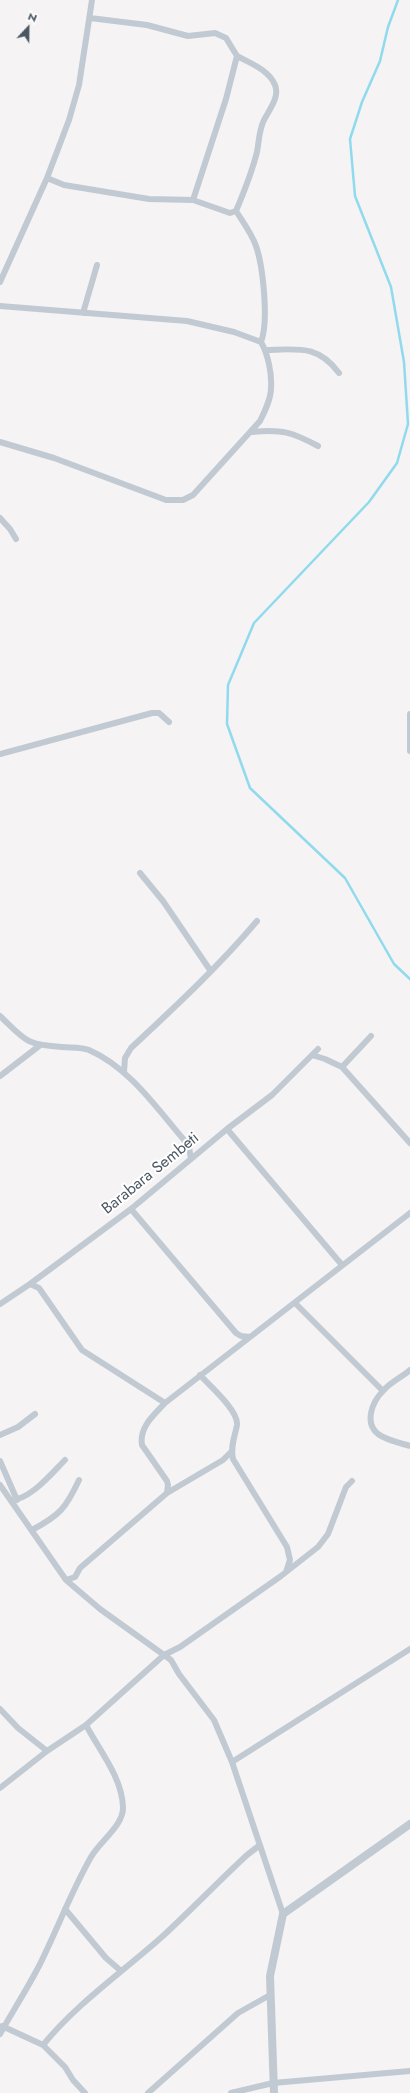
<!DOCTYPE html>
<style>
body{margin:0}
#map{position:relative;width:410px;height:2093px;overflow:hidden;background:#f5f3f3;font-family:Jost,sans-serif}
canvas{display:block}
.north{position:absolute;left:8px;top:8px;width:40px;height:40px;-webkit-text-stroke:3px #fff;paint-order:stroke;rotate:22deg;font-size:11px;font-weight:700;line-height:16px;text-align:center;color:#4a5661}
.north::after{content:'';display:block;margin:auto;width:14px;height:18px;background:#4a5661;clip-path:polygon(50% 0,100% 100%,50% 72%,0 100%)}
</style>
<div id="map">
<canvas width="410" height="2093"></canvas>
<div class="north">N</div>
</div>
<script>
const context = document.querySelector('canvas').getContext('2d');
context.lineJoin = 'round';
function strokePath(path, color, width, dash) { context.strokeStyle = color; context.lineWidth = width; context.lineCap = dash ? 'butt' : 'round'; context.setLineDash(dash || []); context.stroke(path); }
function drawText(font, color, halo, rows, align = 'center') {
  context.font = font + ' Jost,sans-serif'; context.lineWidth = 4; context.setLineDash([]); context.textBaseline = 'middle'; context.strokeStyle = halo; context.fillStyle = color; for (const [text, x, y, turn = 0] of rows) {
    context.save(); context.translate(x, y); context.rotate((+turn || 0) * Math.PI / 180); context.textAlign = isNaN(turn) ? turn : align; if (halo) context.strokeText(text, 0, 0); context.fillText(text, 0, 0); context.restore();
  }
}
const stream = new Path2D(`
 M398,0L388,27L380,61L362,102L350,139L355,196L391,287L404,362L408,424L397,463L369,502L254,623L228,685L227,724L250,788L345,878L394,964L410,979`);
const minor = new Path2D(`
 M90,18L147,25L188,36L215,33L226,38L237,56L226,99L193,200
 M47,178L64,185L149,199L193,200L230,213L236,211C244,192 252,172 257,152C259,141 259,130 264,120C269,110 280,97 275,85C269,70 250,63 237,56
 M236,211C243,222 252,234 256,246C263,266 269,322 261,342
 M0,282L47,178L69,120L79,85L92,0
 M0,306L187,321L234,332L261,342C268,354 272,374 271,388C271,399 265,411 260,421L193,495L183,500H166L54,458L0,442
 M83,313L97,265
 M266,350C299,349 318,345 339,373
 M252,432C282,429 292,432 318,446
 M0,518L10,529L16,539
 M410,714V751
 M0,754L152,713H159L169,722
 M140,873L163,901L210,970
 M0,1016C25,1040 25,1045 62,1047C70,1048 81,1047 89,1050C130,1068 157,1109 185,1141L189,1147L191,1159
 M312,1055L325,1059L342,1067L410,1143
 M342,1067L371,1036
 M124,1072L125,1058L131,1048C175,1007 219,966 257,921
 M0,1076L39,1046
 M227,1129L342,1265
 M131,1209L236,1333L241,1336L250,1337
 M30,1284L39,1288L82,1350L165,1403
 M295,1303L383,1391
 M0,1304L30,1284L131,1209L227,1129L272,1095L318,1049
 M410,1370C402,1377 389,1383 383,1391C372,1402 364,1423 378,1434C386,1440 400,1443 410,1446
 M200,1375C210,1386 239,1411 237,1425C235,1436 230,1447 233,1459L287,1547L290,1560L286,1572
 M0,1435L18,1427L35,1414
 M0,1461L17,1500
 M0,1485L66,1580L100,1609L171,1660L179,1674L214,1720L232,1762L283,1914
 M167,1493L223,1460L231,1452
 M11,1500C30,1500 52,1473 65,1460
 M32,1530C60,1515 66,1508 79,1480
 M66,1580L75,1577L80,1568L167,1493L168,1485L167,1481L142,1445C139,1427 154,1415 165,1403L410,1213
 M0,1709L18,1728L47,1751
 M232,1762L410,1649
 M0,1788L47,1751L86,1725L164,1655L180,1647L281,1576L318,1547L328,1534L346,1487L352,1481
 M65,1909L106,1958L121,1971
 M2,2026L43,2045L65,2067L73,2080L85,2093
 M0,2034C13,2011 27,1989 39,1966C57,1930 71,1892 91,1857C100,1841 124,1825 123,1807C122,1777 99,1750 86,1725
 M43,2045C77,2003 124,1971 164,1935C192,1909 219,1881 247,1855L260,1845
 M148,2093L238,2013L270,1995
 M231,2093L273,2083L410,2071`);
const tertiary = new Path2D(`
 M274,2093L270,1976L283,1914L410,1824`);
const streetNames = [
 ["Barabara Sembeti",151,1174,-39]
];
strokePath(stream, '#90daee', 2.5);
strokePath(minor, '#c1cad2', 6);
strokePath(tertiary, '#c1cad2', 8);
drawText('16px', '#4a5661', '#fff', streetNames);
</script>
